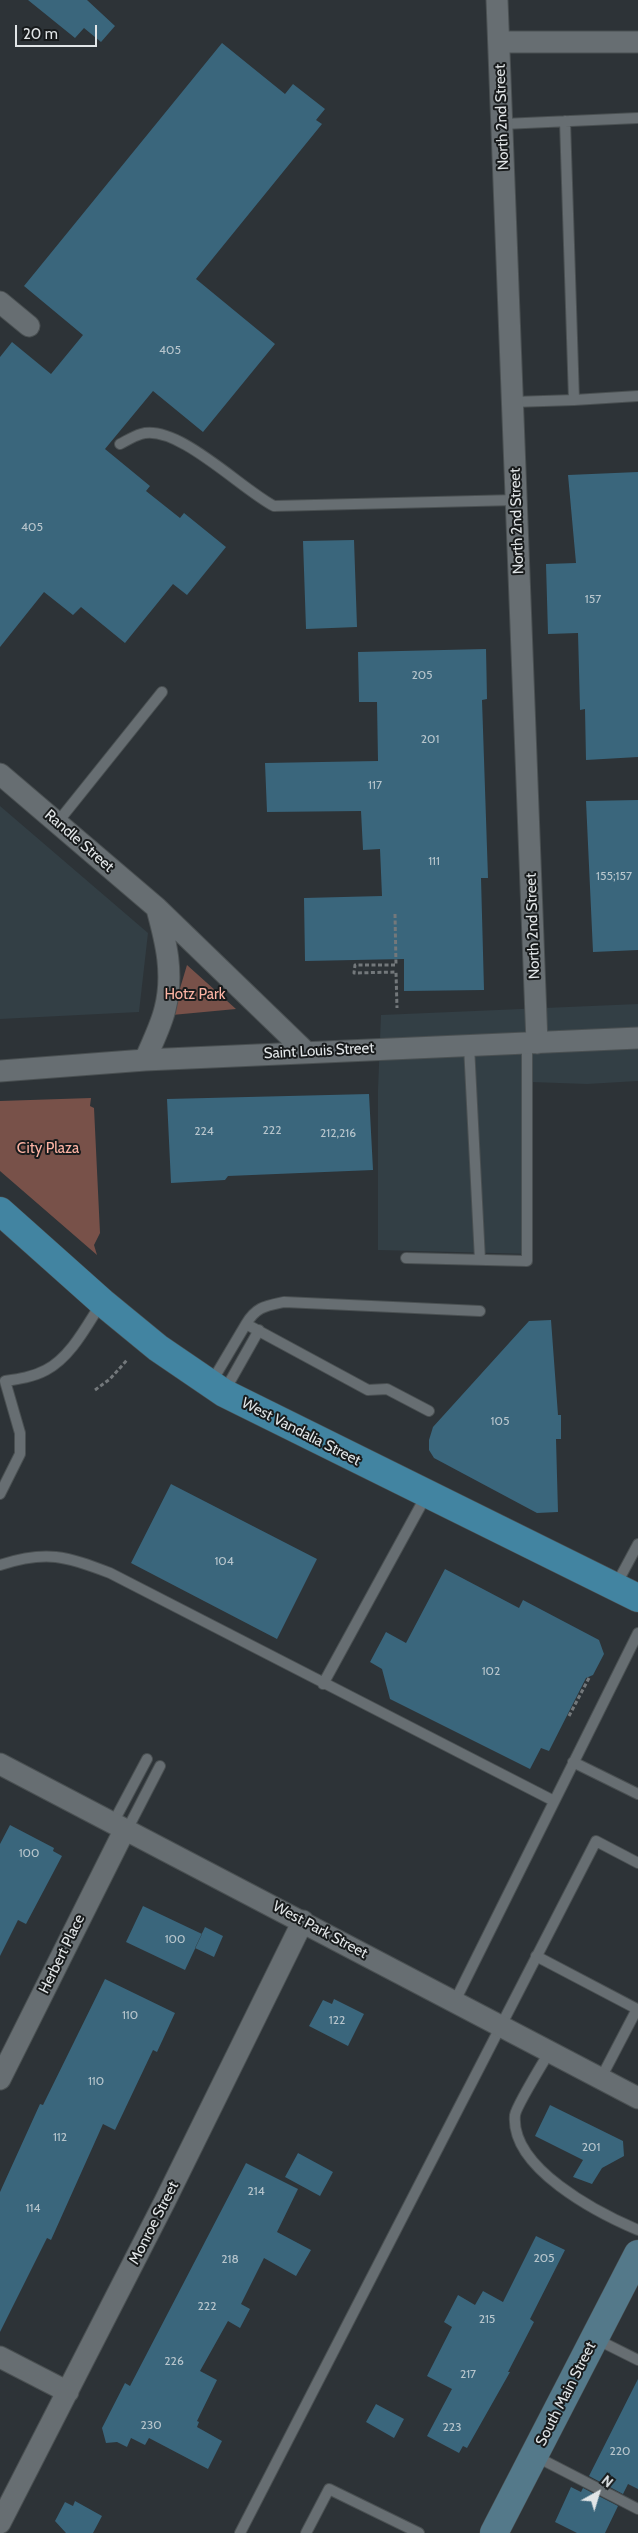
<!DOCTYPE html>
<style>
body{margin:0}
#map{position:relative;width:638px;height:2533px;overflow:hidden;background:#2d3337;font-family:Cabin,sans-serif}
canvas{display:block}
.north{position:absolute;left:573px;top:2468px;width:50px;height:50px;-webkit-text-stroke:4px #181b1c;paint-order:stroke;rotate:39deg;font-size:14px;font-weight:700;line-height:20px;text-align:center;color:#e1e5e7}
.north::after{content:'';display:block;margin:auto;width:18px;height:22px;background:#e1e5e7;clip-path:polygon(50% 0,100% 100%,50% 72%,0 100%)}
.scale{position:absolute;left:15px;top:25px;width:82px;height:22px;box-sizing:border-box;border:2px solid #e1e5e7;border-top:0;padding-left:6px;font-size:15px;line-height:18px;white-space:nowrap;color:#e1e5e7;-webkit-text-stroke:4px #181b1c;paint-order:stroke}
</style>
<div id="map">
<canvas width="638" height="2533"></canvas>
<div class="north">N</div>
<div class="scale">20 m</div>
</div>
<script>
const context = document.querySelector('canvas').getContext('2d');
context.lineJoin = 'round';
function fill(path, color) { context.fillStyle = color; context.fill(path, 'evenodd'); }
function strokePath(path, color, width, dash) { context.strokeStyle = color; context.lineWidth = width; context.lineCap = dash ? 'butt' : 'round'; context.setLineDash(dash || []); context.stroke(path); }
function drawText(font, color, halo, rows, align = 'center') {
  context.font = font + ' Cabin,sans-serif'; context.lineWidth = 4; context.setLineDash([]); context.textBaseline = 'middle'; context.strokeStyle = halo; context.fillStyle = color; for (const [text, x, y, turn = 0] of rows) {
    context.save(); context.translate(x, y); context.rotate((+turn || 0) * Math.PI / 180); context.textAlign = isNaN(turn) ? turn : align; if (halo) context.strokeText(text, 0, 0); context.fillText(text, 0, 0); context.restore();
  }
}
const built = new Path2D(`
 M0,806L148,933L139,1012L0,1019Z
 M638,1004V1081L587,1084L531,1082L533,1254L378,1250V1090L381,1015Z`);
const green = new Path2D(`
 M187,965L236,1009L172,1015Z
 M91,1098L90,1106L94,1108L100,1233L94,1245L97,1255L0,1171V1101Z`);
const building = new Path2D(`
 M28,0H87L115,26L101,42L84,28L75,38Z
 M222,43L285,94L293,84L325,109L316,120L322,124L196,279L275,344L203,432L153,391L105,449L150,486L146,491L180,518L184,513L226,547L187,595L173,584L125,643L81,607L73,615L44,592L0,647V357L12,342L51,374L83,335L24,286Z
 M638,472V757L586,760L585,709L580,710L578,633L548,634L546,564L576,563L568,475Z
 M354,540L357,627L306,629L303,541Z
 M486,649L487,699L482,700L488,878H481L484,990L404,991V959L305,961L304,898L382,896L380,849L363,850L361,811L267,812L265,763L378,761L377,702H359L358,652Z
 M638,800V950L593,952L586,801Z
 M369,1094L373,1170L228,1176L225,1180L171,1183L167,1099Z
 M551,1320L558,1415H561V1439H556L558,1512L537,1513L434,1458L429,1450V1440L433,1427L529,1321Z
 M171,1484L317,1559L277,1639L131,1563Z
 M445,1569L519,1608L523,1600L599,1640L604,1654L593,1675L586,1678L549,1751L541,1748L530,1769L390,1699L382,1669L370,1662L386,1632L406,1643Z
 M10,1825L54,1848L53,1851L62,1856L26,1924L18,1920L0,1956V1844Z
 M143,1906L202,1934L185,1970L126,1942Z
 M205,1927L223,1936L214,1957L195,1948Z
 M105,1979L175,2013L157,2052L153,2050L115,2130L103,2124L51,2240L47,2238L0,2332V2192L40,2104L43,2105Z
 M334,1999L364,2014L348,2046L309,2026L323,2000L332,2004Z
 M550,2105L623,2141L624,2156L602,2168L592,2184L573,2177L583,2160L535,2136Z
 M298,2153L333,2172L320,2196L285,2177Z
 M246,2163L298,2189L277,2232L311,2250L296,2276L264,2258L241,2304L250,2309L240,2328L228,2321L200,2371L217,2380L197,2421L199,2422L197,2427L222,2441L208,2469L149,2438L145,2445L131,2438L127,2447L117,2442L106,2443L102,2428L125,2383L130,2386Z
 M536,2236L565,2250L530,2319L534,2322L508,2372H510L467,2448L463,2446L459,2453L427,2436L452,2389L427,2376L452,2327L444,2322L458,2295L475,2305L483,2291L503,2302Z
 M638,2379V2489L628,2484L623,2494L589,2476Z
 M376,2404L404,2419L394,2438L366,2422Z
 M571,2487L581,2492L583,2488L618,2506L605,2533H577L555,2522Z
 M75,2501L102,2516L93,2533H66L55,2521L65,2502L73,2506Z`);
const path = new Path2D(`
 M395,914L396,965H355L354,973L396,972L397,1008
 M95,1390L110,1379L128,1359
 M569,1716L590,1676`);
const lane = new Path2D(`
 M565,121L574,400L638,396
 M503,124L638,118
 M513,402L574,400
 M120,444C126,441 134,436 141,434C177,423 241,489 274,506L516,500
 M57,823L162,692
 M469,1046L480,1260
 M406,1258L527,1261V1043
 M211,1383L246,1324
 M224,1392L259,1330
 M429,1411L387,1389L368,1390L246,1324C256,1307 265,1306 284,1302L480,1311
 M0,1494L20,1454V1433L5,1381C19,1379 33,1377 46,1370C71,1357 87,1325 102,1302
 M0,1565C46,1550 66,1556 110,1573L554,1801
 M616,1585L638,1544
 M323,1684L427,1494
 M573,1762L638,1794
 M113,1823L147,1759
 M127,1830L160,1766
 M536,1956L637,2009L601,2078
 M455,2001L638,1633
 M550,2051C544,2061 516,2107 515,2115C510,2168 598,2213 638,2230
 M596,2339L638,2360
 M535,2456L638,2509
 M240,2533L596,1841L638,1863
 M306,2533L329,2489L419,2533`);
const street = new Path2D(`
 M497,0L537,1043
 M499,42H638
 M0,302L29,326
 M0,774L157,908L306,1052
 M145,1060C152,1043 161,1026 165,1009C174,974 166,942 157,909
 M0,1071L145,1060L638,1038
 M0,1764L638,2098
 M0,2079L125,1829
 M0,2357L68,2392
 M0,2523L165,2201L303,1921`);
const secondary = new Path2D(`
 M494,2533L638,2254`);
const primary = new Path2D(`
 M0,1211L102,1302L158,1348L224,1393L638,1598`);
const numberNames = [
 ["405",170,350],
 ["405",32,527],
 ["157",593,599],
 ["205",422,675],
 ["201",430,739],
 ["117",375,785],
 ["111",434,861],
 ["155;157",614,876],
 ["222",272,1130],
 ["224",204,1131],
 ["212,216",338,1133],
 ["105",500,1421],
 ["104",224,1561],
 ["102",491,1671],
 ["100",29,1853],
 ["100",175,1939],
 ["110",130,2015],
 ["122",337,2020],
 ["110",96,2081],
 ["112",60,2137],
 ["201",591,2147],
 ["214",256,2191],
 ["114",33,2208],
 ["205",544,2258],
 ["218",230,2259],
 ["222",207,2306],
 ["215",487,2319],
 ["226",174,2361],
 ["217",468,2374],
 ["230",151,2425],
 ["223",452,2427],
 ["220",620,2451]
];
const streetNames = [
 ["North 2nd Street",502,117,-92],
 ["North 2nd Street",517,521,-92],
 ["Randle Street",79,841,41],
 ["North 2nd Street",533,926,-92],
 ["Saint Louis Street",319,1051,-3],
 ["West Vandalia Street",301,1432,27],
 ["West Park Street",320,1930,28],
 ["Herbert Place",62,1954,-64],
 ["Monroe Street",154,2223,-63],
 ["South Main Street",566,2394,-63]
];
const parkNames = [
 ["Hotz Park",195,995],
 ["City Plaza",48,1149]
];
fill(built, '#333f45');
fill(green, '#785149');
fill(building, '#3a667c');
strokePath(lane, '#4a5052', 12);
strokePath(street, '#4a5052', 23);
strokePath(secondary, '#4a5052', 29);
strokePath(primary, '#4a5052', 29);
strokePath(path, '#73787b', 3, [4, 2.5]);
strokePath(lane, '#676e72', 10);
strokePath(street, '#676e72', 21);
strokePath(secondary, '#54798a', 28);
strokePath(primary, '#4284a1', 28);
drawText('12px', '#b7c5cc', null, numberNames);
drawText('15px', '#e1e5e7', '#181b1c', streetNames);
drawText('15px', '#fdb4a4', '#181b1c', parkNames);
</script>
